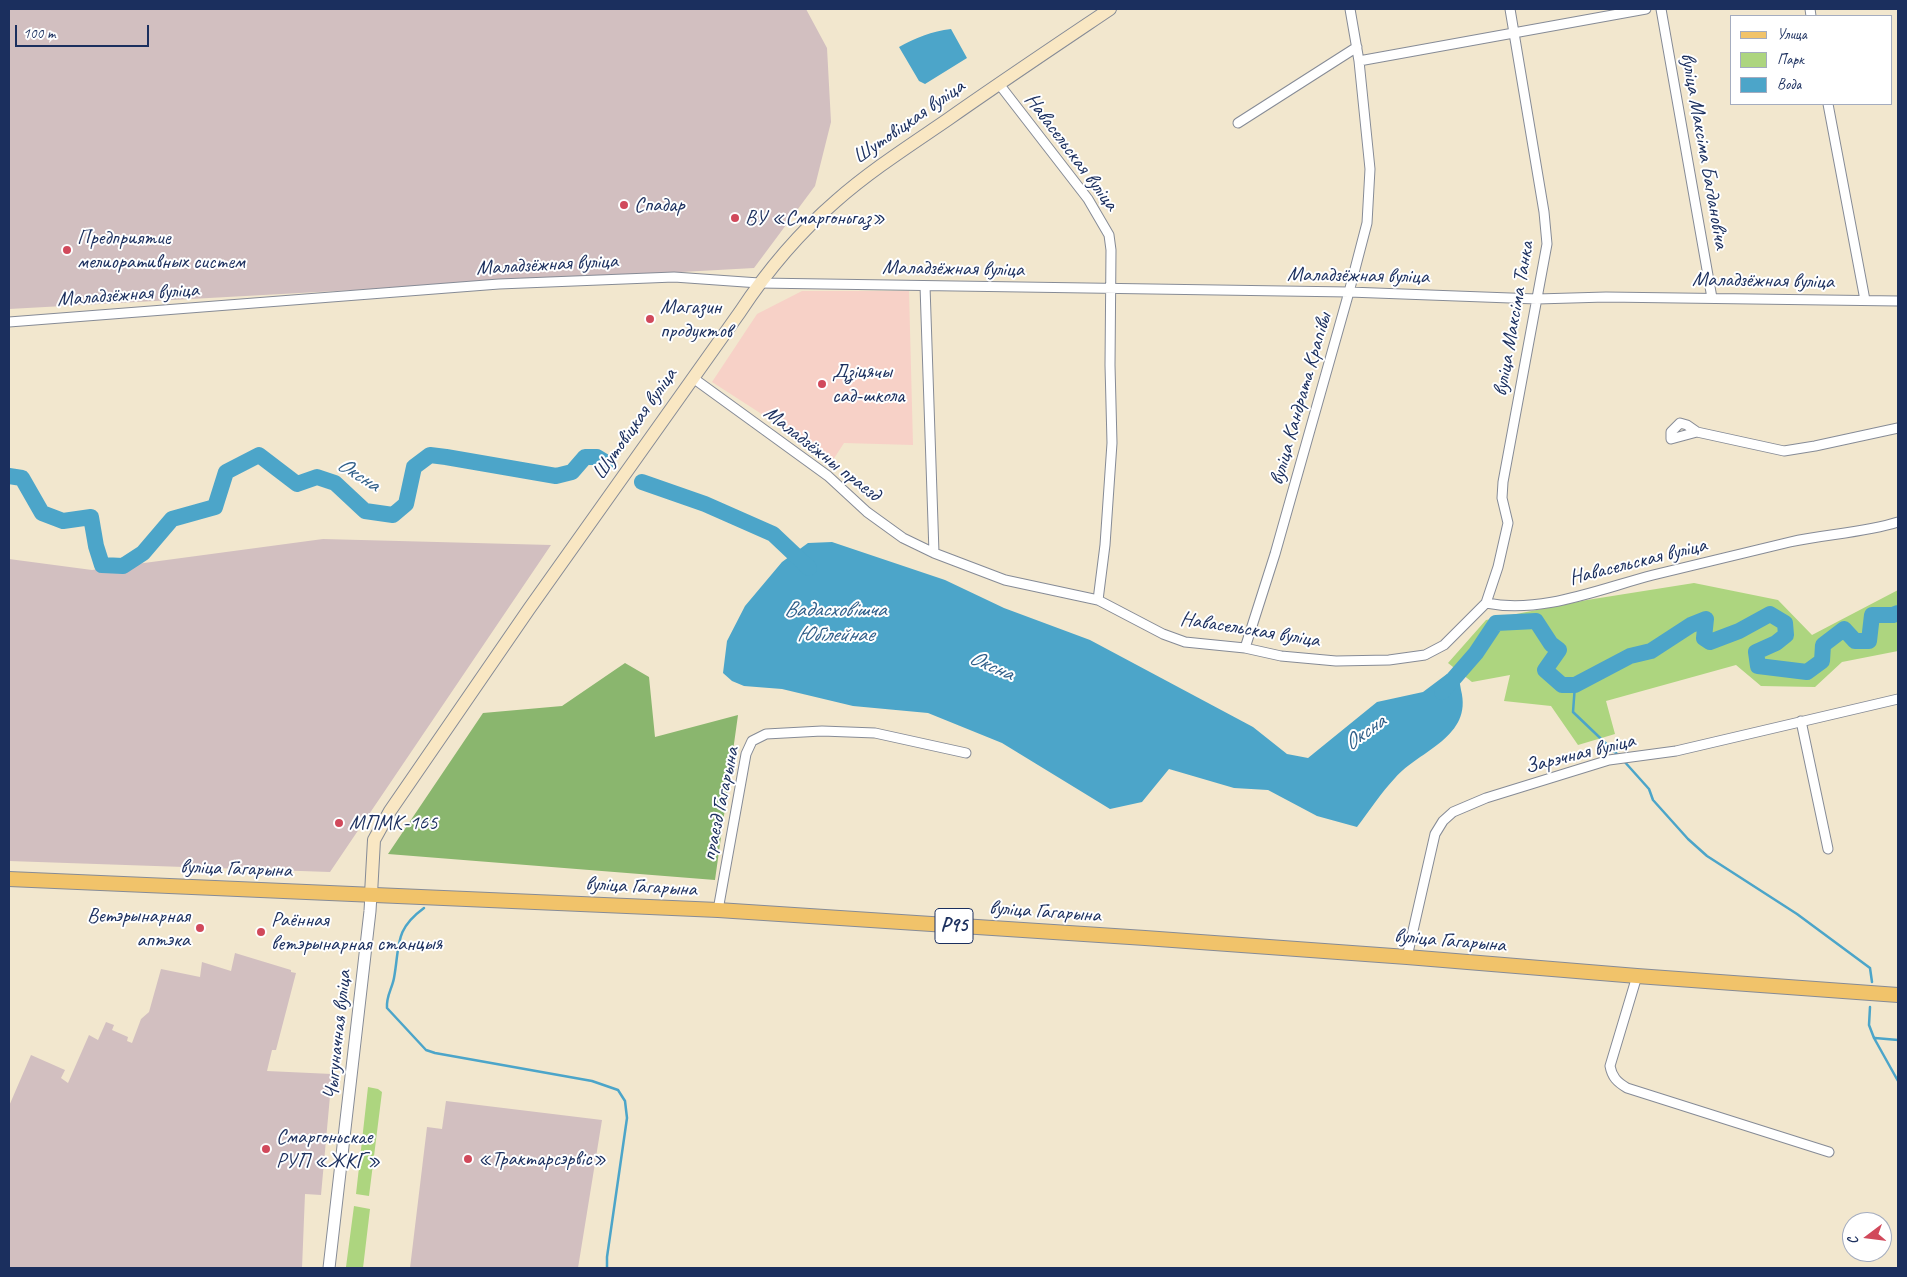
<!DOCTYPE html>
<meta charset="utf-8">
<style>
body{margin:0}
#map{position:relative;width:1907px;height:1277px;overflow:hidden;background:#f2e7ce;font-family:Caveat,sans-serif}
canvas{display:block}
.frame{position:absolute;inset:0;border:10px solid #1b2f5e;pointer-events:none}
.legend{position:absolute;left:1730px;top:15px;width:162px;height:90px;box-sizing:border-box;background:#fff;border:1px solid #a4acbf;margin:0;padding:6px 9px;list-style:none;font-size:15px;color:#1b2f5e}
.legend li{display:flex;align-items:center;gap:10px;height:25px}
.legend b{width:25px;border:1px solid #a4acbf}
.north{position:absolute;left:1842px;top:1212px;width:50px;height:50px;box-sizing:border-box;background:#fff;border:1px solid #a4acbf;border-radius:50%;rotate:255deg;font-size:14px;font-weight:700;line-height:20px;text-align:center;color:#1b2f5e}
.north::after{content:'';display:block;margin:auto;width:18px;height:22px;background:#d1495b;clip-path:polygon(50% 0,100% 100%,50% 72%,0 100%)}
.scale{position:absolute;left:15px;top:25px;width:134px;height:22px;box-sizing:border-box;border:2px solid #1b2f5e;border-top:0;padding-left:6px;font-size:15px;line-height:18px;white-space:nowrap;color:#1b2f5e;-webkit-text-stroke:4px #fff;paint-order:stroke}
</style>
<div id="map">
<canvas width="1907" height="1277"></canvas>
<div class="frame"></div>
<ul class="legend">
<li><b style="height:6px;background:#f1c36a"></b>Улица</li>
<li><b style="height:14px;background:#add57f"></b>Парк</li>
<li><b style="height:14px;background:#4ca5c9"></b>Вода</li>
</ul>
<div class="north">С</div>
<div class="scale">100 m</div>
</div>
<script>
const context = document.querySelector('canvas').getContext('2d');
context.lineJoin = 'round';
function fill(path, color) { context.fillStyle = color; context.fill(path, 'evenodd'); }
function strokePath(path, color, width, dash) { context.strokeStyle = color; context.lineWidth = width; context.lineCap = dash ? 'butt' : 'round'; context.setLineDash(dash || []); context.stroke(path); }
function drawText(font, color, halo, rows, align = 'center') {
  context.font = font + ' Caveat,sans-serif'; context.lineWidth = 4; context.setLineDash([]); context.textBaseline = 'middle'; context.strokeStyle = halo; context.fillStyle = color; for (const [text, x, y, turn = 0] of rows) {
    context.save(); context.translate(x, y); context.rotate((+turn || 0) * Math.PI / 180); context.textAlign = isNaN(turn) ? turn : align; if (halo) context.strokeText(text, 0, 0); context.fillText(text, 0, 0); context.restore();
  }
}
const built = new Path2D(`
 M802,291H909L913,445L844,443L833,460L712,382L757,314Z`);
const industrial = new Path2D(`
 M9,9H806L827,48L831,122L815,186L754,268L9,309Z
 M323,539L551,545L330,872L9,861V559L92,570Z
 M235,953L291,970V972L296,973L276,1050H272L267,1071L332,1074L321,1195L305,1194L302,1268H9V1106L31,1055L65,1070L61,1078L68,1083L89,1035L98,1040L106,1022L114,1025L112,1030L128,1037L127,1041L132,1043L141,1019L149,1012L161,969L200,977L202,962L231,971Z
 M446,1101L602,1120L578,1268H410L427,1127L442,1129Z`);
const green = new Path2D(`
 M1694,583L1778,600L1812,635L1898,590V651L1842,662L1815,687L1761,686L1736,665L1606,701L1615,734L1578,745L1551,706L1504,701L1510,675L1472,682L1448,663L1486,620L1587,600Z
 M368,1087L378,1089L382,1092L369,1196L356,1194Z
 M354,1206L370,1209L363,1268L346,1267Z`);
const forest = new Path2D(`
 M625,663L649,677L655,737L738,715L715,880L388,854L483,713L562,706Z`);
const water = new Path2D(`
 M951,29L967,58L925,84L919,81L899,47C915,38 932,31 951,29Z
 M832,542L945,580L1004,608L1090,640L1253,727L1287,754L1308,758L1377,702L1423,692L1447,674L1454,673C1459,677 1460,683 1461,690C1473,737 1420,750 1395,778C1381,793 1370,810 1357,827L1317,816L1268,790L1234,788L1169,769L1142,802L1110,809L1002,743L928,713L853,706L782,689L744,686L732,681L723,673L727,641L745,606L782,562L808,543Z`);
const stream = new Path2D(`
 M1575,685L1573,712L1619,756
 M1623,760L1649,789L1653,800L1688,839L1707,856L1797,914L1870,968L1872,982
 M424,908C394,930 400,945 394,978C392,989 386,996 387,1008L426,1050L435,1053L592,1081L618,1090L625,1101L627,1118L607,1257V1268
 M1870,1007L1869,1025L1874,1038L1898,1081
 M1875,1038L1898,1040`);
const river = new Path2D(`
 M9,476L22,478L42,513L63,521L91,517L96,546L102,565L123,566L143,553L172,519L215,507L226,472L259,455L297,484L317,477L335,483L365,511L393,515L406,504L414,467L430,455L446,457L556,476L572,472L585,457H597L607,463
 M642,482L705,504L773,534L809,568
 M1442,692L1476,653L1496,623L1536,621L1551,644L1559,650L1545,670L1562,685H1575L1630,656L1651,651L1691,625L1706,619L1704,638L1710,642L1739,631L1770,614L1785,623L1786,635L1776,643L1756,652L1758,666L1807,672L1822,661L1823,645L1844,629L1855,641H1869L1872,615H1893L1898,613`);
const minor = new Path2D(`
 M1661,9L1712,298
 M1810,9L1811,16
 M1359,61L1646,9
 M999,84L1088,199L1109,235L1111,250L1110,365L1112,443L1105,545L1098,600
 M1828,104L1865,300
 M1238,123L1357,47
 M925,286L934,553L1005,580L1098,600L1163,634L1185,642L1245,648L1281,656L1336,661L1389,660L1425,655L1444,645L1486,603L1498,567L1508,523L1502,498L1503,482L1547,244L1544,212L1510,9
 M9,322L499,284L674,277L759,283L1349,292L1537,299L1606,297L1898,301
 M693,378L828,476L867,512L903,538L934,553
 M1697,432L1687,425L1680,423L1671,432V439L1697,432L1784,451L1815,446L1898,428
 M1486,603C1542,614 1599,589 1653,575C1698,564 1744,553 1790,542C1826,534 1863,533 1898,522
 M1245,648L1275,554L1349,292L1367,223L1370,169L1359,61L1350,9
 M1801,721L1828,849
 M718,910L746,754L752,741L766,734L822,731L875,733L966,753
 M1407,957L1435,834L1443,821L1453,812L1486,798L1609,760L1676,751L1898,699
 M1637,976L1610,1066C1612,1077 1617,1082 1627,1088L1829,1152`);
const tertiary = new Path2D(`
 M329,1268L370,911L371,894`);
const secondary = new Path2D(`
 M371,894L374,840L390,811L529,609L740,312C767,271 799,233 836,201C870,171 909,146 947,120C1001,82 1055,46 1110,9`);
const primary = new Path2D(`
 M9,879L718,910L1145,938L1407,957L1637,976L1898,995`);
const markers = [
 [624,205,5,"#d1495b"],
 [735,218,5,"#d1495b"],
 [67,250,5,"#d1495b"],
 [650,319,5,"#d1495b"],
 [822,384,5,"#d1495b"],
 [339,823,5,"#d1495b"],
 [200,928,5,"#d1495b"],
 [261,932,5,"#d1495b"],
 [266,1149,5,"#d1495b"],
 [468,1159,5,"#d1495b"]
];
const shields = [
 [954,926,38]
];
const shieldNames = [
 ["Р95",954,926]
];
const streetNames = [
 ["Шутовіцкая вуліца",909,122,-35],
 ["вуліца Максіма Багдановіча",1704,151,80],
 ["Навасельская вуліца",1071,152,53],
 ["Маладзёжная вуліца",547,265,-3],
 ["Маладзёжная вуліца",953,269,1],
 ["Маладзёжная вуліца",1358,276,1],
 ["Маладзёжная вуліца",1763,281,1],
 ["Маладзёжная вуліца",128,295,-4],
 ["вуліца Максіма Танка",1514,319,-80],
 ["вуліца Кандрата Крапівы",1301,399,-74],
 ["Шутовіцкая вуліца",635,424,-55],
 ["Маладзёжны праезд",822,454,38],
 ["Навасельская вуліца",1638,562,-14],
 ["Навасельская вуліца",1250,630,9],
 ["Зарэчная вуліца",1580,754,-14],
 ["праезд Гагарына",721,804,-78],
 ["вуліца Гагарына",236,869,2],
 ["вуліца Гагарына",641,887,3],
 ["вуліца Гагарына",1045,912,4],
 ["вуліца Гагарына",1450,941,5],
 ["Чыгуначная вуліца",338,1035,-84]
];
const poiNames = [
 ["Спадар",634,205],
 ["ВУ «Смаргоньгаз»",745,218],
 ["Предприятие",77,238],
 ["мелиоративных систем",77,262],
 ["Магазин",660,307],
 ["продуктов",660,331],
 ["Дзіцячы",832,372],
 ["сад-школа",832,396],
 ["МПМК-165",349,823],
 ["Ветэрынарная",190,916,"right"],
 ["аптэка",190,940,"right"],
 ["Раённая",271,920],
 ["ветэрынарная станцыя",271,944],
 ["Смаргоньскае",276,1137],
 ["РУП «ЖКГ»",276,1161],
 ["«Трактарсэрвіс»",478,1159]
];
const waterNames = [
 ["Оксна",358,475,32],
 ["Вадасховішча",835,610],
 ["Юбілейнае",835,635],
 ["Оксна",991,666,24],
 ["Оксна",1365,733,-36]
];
fill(built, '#f7d1c7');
fill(industrial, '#d2bfc0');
fill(green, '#add57f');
fill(forest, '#8ab66e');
fill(water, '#4ca5c9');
strokePath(stream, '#4ca5c9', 2.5);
strokePath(river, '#4ca5c9', 16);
strokePath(minor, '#868b96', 11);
strokePath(tertiary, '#868b96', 13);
strokePath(secondary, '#868b96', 14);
strokePath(primary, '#868b96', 16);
strokePath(minor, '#fff', 9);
strokePath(tertiary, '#fff', 11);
strokePath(secondary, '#f9e7c3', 12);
strokePath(primary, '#f1c36a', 14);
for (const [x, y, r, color] of markers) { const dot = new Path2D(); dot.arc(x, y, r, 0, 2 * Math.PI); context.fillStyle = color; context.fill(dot); strokePath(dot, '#fff', 2); }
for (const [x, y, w] of shields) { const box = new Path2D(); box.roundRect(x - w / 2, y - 17.5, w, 35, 4); context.fillStyle = '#fff'; context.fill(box); strokePath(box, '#1b2f5e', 1); }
drawText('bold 20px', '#1b2f5e', null, shieldNames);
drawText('21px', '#1b2f5e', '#fff', streetNames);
drawText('21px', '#1b2f5e', '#fff', poiNames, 'left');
drawText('italic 22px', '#2f5e89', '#fff', waterNames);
</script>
